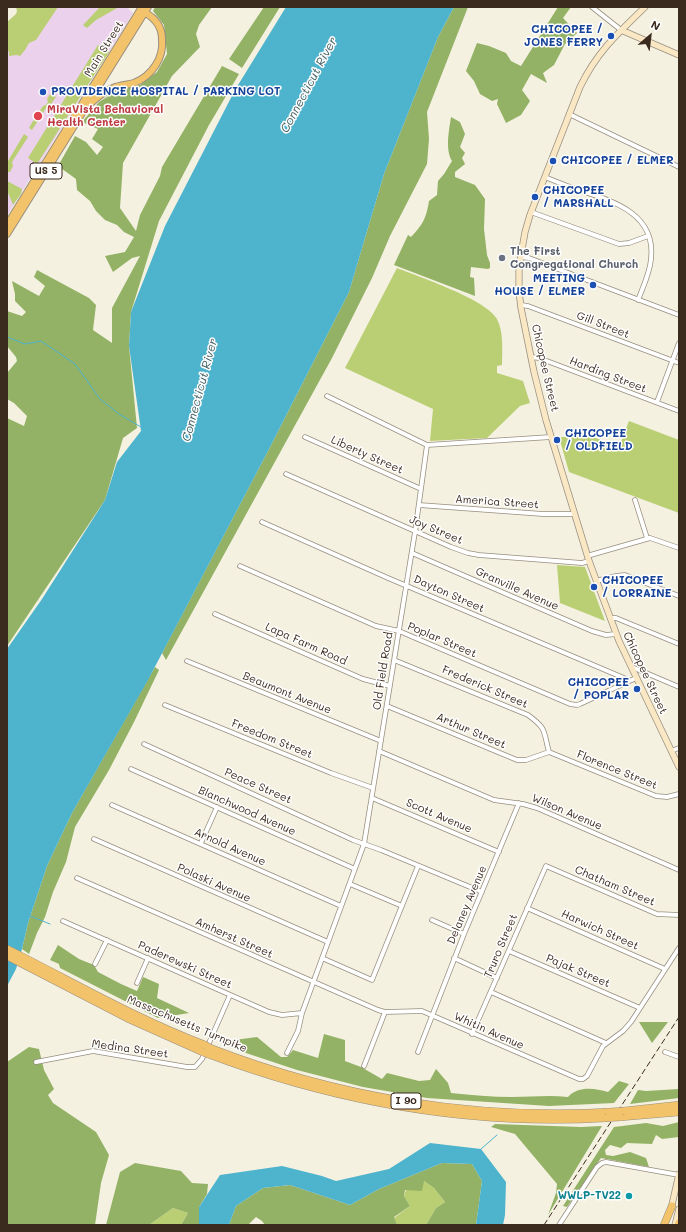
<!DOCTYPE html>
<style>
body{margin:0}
#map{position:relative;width:686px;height:1232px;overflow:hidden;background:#f4f1e1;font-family:Mali,sans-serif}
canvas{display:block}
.frame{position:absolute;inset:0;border:8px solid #3b2a1e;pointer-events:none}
.north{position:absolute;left:630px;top:16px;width:40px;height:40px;-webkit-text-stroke:3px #fff;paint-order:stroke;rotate:28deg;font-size:11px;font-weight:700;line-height:16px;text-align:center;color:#3b2a1e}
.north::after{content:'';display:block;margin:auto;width:14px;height:18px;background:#3b2a1e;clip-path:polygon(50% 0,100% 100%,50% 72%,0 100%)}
</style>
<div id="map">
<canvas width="686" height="1232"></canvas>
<div class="frame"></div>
<div class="north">N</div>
</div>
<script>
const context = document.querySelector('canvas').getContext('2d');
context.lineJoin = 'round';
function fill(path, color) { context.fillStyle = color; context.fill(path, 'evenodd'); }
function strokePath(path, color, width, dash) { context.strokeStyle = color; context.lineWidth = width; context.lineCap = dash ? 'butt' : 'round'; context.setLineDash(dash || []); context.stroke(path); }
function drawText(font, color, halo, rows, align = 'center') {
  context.font = font + ' Mali,sans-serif'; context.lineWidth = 3; context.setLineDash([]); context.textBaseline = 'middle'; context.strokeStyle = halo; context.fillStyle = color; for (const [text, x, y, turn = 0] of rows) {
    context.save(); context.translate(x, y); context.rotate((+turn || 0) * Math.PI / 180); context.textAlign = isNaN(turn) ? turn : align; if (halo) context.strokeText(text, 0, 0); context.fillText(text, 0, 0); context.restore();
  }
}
const built = new Path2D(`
 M24,7H127L133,13L7,216V32Z`);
const green = new Path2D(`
 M16,7H58L36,40L29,43L25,50L20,56L17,55L9,56V52L7,49V22L16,14L17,11Z
 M100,7H119L96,20L87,28L83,25Z
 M98,45L109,52L37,164L28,158Z
 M50,94L56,97L48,108H46L32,130L29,128L30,126L43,106L46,105L48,102L47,99Z
 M24,134L28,137L12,162L13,166L10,172H7L8,161Z
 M7,181L22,189L21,194L13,205L7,190Z
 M397,268C419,277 486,299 497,319C504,332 502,352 502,365L497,366V373L523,381L530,403L520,406L487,438L430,441L433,409L345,368Z
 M629,421L679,440V513L569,472L559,437H593L619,447Z
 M557,565L585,567L605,621L560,603Z
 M424,1181L434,1188L445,1202L436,1208L426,1225H397L394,1218L410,1206L404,1196L406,1190Z
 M173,1208L188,1213L181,1225H149Z`);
const forest = new Path2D(`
 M155,7H212L199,25L196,34L200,47L172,76L123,163L120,208L136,231L140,215L160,176L162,167L222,66L239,74L209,125L159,221L131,312L129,346L137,428L123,438L105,500L7,646V418L24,426L27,416L14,403L7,399V373L17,361L16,357L7,346V311L22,316L26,312L15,301V294L12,281L39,296L45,286L34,277L37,270L89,298L96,305L93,330L112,343V308L140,256L132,258L113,272L105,256L125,252L134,237L124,232L117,225L105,220L96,211L90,201L77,190L76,179L58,166L75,136L86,142L97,155L103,147L92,139L98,129L82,122L99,102L118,90L140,85L157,72L167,54L164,25L153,11Z
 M264,7H280L242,68L229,59Z
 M454,7H468L427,112L429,139L427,164L390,236L372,278L332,358L166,660L162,653L268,451L349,292L384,174L438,37Z
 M558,7H571L563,18L577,33L565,44L554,65L543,73L547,83L531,74L522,90L530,101L521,115L506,123L497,104L498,99L492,101L480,94L474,81L466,71L477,43L489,46L506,53L511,61L521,66Z
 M451,117L460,122L465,134L460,147L465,153L462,158L465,164L455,172V177L475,185L485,199L484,229L487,255L490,263V268L488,269L471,267L470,277L474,278L475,296L394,265L408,235L411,237C423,224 426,219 429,201L437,195L438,181L444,174L452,161C445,149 449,131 451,117Z
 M155,667L159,670L134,722L109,770L75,827L66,862L53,892L45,917L37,933L29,954L22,949L28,923L47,866L72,813Z
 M58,945L79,959L94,965L98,972L121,984L137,991L143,977L159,984L157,998L189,1013L158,1018L60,968L59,964L50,960Z
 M639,1022H668L652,1043Z
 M324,1034L345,1040V1061L361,1067L382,1079L387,1073L419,1081L430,1080L436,1069L448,1083L451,1093C471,1095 492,1097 512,1097C531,1097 549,1095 568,1097C578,1086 594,1088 608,1092L619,1081L629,1084L614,1103L549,1106L427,1098L363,1087L297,1070L246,1053L219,1042L257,1037L281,1057H287L293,1050L318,1058Z
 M29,1047L39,1049L44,1070L54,1089L48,1095L53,1103L96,1132L109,1155L101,1183L95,1225H7V1062Z
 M679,1089V1098L630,1104L638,1090L646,1091Z
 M679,1122V1137L662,1139L656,1135L652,1144L627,1143L621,1148L610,1145L605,1150L606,1155L613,1156L630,1152L646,1158L649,1167L601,1158L567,1207L563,1206L614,1127L646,1123L663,1126Z
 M495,1124L581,1127L602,1126L548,1215L556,1193L557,1184L515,1134L491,1127Z
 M135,1163L181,1171L192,1183L208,1184L207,1194L199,1207V1225H181L188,1213L173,1208L149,1225H106L120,1172Z
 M442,1163L472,1164L482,1181L476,1225H426L436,1208L445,1202L434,1188L424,1181L422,1191L405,1190L404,1196L410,1206L394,1217L397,1225H265L262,1221L256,1217L248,1225H229L236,1206L263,1188L290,1185L350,1205L379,1189Z`);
const water = new Path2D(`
 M286,7H454L438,37L384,174L349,292L268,451L148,680L72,813L47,866L28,923L22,949L16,969L7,986V649L42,599L105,500L117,462L141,431L129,346L131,312L165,226L235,90Z
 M430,1143L481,1149L506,1182L505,1215L503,1225H476L482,1181L472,1164L442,1163L379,1189L350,1205L290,1185L263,1188L236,1206L229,1225H199V1207L220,1175L282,1166L322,1176L336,1181L389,1169Z`);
const stream = new Path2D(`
 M7,337L25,344L41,341L75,364L100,399L119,414L141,427
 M30,916L50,924
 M481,1149L497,1135`);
const street = new Path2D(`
 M592,7L621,30
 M569,114L679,167
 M545,177C557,182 569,187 582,191C616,202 656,215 651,259C650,273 643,287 638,300
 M531,212L619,244L629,243L648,236
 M520,257L529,258L679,315
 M521,305L528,306L679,363
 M531,357L539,358L679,411
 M327,396L427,445
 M657,402L679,343
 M305,437L421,489
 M286,474L451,547L468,553L479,555L582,563L589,561
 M635,500L647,538
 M419,505L543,514H574
 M262,522L388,578L624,678L627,682
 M412,553L592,631L606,635L616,634
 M587,556L650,538L679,548
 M240,566L376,626L399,631L570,704L577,705L580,704L636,678
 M596,581L616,576L625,575L679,596
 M215,614L363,679L390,686
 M610,618H616L679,644
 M394,660L528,715C547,729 543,730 549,752
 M187,661L381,741
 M632,667L679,687
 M165,705L331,773L373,788
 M387,706L517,760H526L549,752
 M144,744L353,840L381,850L482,892
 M379,751L494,800L523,804L537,808L679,870
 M671,751L679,748
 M549,752L656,796L667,797L679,794
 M131,769L355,869
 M372,798L499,852
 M112,805L341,906
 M94,839L328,942
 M201,843L217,807
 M77,878L378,1010L385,1012L422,1011L579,1079H583L587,1076L603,1046L623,1031L631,1022L679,948
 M350,884L402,906
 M527,908L665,969
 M432,920L464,934
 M63,921L269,1012L282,1015L302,1013
 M509,951L640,1008
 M322,958L372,980L418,866
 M454,958L497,978
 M95,964L107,940
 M137,983L148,958
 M491,992L606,1043
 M472,1034L546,866L657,914L679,915
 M418,1052L464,934L519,803
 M665,1052L679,1057
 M287,1053L298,1031L302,1013L364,844L415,532L427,445L551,437
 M36,1062L93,1051L187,1067H195L202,1059L230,995
 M364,1066L385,1012
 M559,1225L597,1167L602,1163L606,1162L679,1175`);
const secondary = new Path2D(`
 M645,7C617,34 597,52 580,87L530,215L525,232L519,267V291L521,308L534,372L546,420L589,561L619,641L679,767
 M621,30L679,55
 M671,1209L679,1174
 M675,1225L679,1209`);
const primary = new Path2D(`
 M90,104C97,97 104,92 113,88C120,85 127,85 134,83C152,76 164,58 162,39C162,26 155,18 144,12
 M7,225L142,7
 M7,234L148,7`);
const highway = new Path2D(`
 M7,949C73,982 136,1019 205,1045
 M7,956L127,1018L203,1052
 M210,1048C336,1097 474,1120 609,1112
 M208,1054C336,1102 469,1126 605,1118
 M624,1111L679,1105
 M620,1117L679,1112
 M664,1225L672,1206
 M678,1225L679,1223`);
const rail = new Path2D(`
 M544,1225L679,1017`);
const highwayBridge = new Path2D(`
 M205,1045L210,1048
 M203,1052L208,1054
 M609,1112L624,1111
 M605,1118L620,1117`);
const markers = [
 [611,36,4,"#1a4fb4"],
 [43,92,4,"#1a4fb4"],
 [38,116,5,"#e0444e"],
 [553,161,4,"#1a4fb4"],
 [535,197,4,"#1a4fb4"],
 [502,258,4,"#6b7280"],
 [593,285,4,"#1a4fb4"],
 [557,440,4,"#1a4fb4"],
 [594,587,4,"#1a4fb4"],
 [637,689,4,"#1a4fb4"],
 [629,1196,4,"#0f9aa8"]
];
const shields = [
 [46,171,32],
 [406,1101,30]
];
const shieldNames = [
 ["US 5",46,171],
 ["I 90",406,1101]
];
const transitNames = [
 ["CHICOPEE /",603,30,"right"],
 ["JONES FERRY",603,43,"right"],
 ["PROVIDENCE HOSPITAL / PARKING LOT",51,92],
 ["CHICOPEE / ELMER",561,161],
 ["CHICOPEE",543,191],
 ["/ MARSHALL",543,204],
 ["MEETING",585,279,"right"],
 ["HOUSE / ELMER",585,292,"right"],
 ["CHICOPEE",565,434],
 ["/ OLDFIELD",565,447],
 ["CHICOPEE",602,581],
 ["/ LORRAINE",602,594],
 ["CHICOPEE",629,683,"right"],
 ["/ POPLAR",629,696,"right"]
];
const streetNames = [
 ["Main Street",104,49,-58],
 ["Gill Street",603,325,21],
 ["Chicopee Street",545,368,77],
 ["Harding Street",608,375,21],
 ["Liberty Street",367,455,24],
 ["America Street",497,502,4],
 ["Joy Street",436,530,23],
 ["Granville Avenue",517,589,24],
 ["Dayton Street",449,594,24],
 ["Poplar Street",442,640,23],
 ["Lapa Farm Road",306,644,24],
 ["Old Field Road",383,671,-81],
 ["Chicopee Street",645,673,65],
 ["Frederick Street",485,687,23],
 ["Beaumont Avenue",287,693,22],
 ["Arthur Street",471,731,23],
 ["Freedom Street",272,739,22],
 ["Florence Street",617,770,22],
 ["Peace Street",258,786,24],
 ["Blanchwood Avenue",247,811,24],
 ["Wilson Avenue",567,812,23],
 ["Scott Avenue",439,816,23],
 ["Arnold Avenue",230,847,24],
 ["Polaski Avenue",214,883,24],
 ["Chatham Street",615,886,23],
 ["Delaney Avenue",467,905,-67],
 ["Harwich Street",600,930,24],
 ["Amherst Street",234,938,24],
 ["Truro Street",501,946,-67],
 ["Paderewski Street",185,965,24],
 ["Pajak Street",578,971,23],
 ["Massachusetts Turnpike",187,1024,23],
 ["Whitin Avenue",489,1031,24],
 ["Medina Street",130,1049,8]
];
const healthNames = [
 ["MiraVista Behavioral",47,110],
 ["Health Center",47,123]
];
const worshipNames = [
 ["The First",510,252],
 ["Congregational Church",510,265]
];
const cultureNames = [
 ["WWLP-TV22",621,1196]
];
const waterNames = [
 ["Connecticut River",309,85,-62],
 ["Connecticut River",200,390,-75]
];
fill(built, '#ebd1eb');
fill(green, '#bacf73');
fill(forest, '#93b265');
fill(water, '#4eb3cd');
strokePath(stream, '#4eb3cd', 1);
strokePath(street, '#988e80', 5.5);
strokePath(secondary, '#988e80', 7);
strokePath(primary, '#988e80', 8);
strokePath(highway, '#988e80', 8);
strokePath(street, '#fff', 4);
strokePath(secondary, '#fae7c3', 5.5);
strokePath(primary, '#f2c36a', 6);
strokePath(highway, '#f2c36a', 7);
strokePath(rail, '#3b2a1e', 1, [6, 3]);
strokePath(highwayBridge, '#988e80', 8, []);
strokePath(highwayBridge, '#f2c36a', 7);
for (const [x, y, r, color] of markers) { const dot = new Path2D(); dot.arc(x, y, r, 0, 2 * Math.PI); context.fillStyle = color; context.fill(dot); strokePath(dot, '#fff', 1.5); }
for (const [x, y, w] of shields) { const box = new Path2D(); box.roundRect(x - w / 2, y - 8, w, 16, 3); context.fillStyle = '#fff'; context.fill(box); strokePath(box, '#3b2a1e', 1); }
drawText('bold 10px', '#3b2a1e', null, shieldNames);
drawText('bold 11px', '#164399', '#fff', transitNames, 'left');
drawText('11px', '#3b2a1e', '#fff', streetNames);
drawText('bold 11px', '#be3a42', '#fff', healthNames, 'left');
drawText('bold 11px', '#5b616d', '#fff', worshipNames, 'left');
drawText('bold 11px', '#0d838f', '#fff', cultureNames, 'right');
drawText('italic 12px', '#436164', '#fff', waterNames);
</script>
